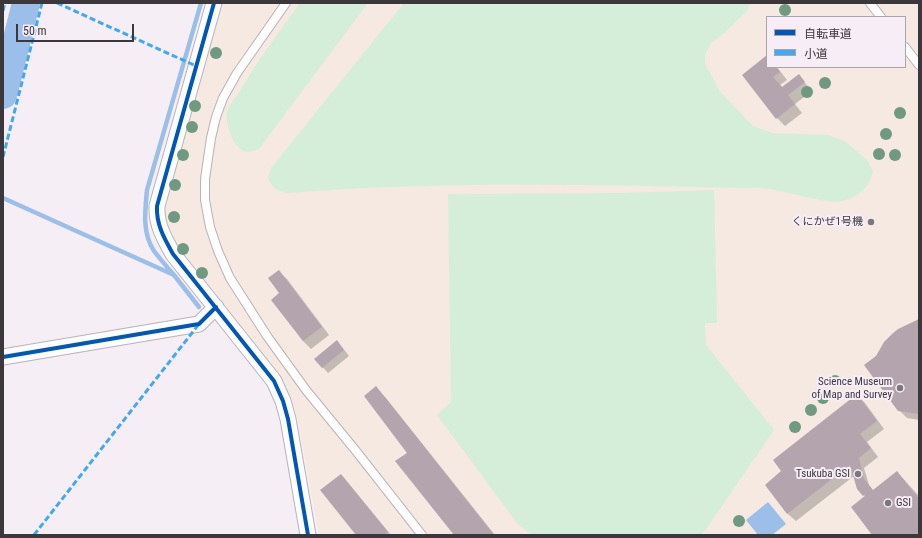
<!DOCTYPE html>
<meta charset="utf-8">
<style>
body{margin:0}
#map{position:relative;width:922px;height:538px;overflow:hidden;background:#f5eff5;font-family:"Roboto Condensed","Noto Sans JP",sans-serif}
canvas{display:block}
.frame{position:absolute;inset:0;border:4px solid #3b373b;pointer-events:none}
.legend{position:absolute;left:766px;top:16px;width:140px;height:52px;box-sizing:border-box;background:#f7edf7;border:1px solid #aca4ac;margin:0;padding:5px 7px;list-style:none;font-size:12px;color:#3b373b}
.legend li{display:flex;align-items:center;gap:8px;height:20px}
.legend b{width:20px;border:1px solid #aca4ac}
.scale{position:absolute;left:16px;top:24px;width:118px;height:18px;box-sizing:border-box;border:2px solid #3b373b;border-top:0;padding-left:5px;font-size:12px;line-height:14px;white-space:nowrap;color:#3b373b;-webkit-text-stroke:3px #f7edf7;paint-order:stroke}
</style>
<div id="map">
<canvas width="922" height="538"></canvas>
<div class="frame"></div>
<ul class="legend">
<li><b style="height:5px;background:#0057b8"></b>自転車道</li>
<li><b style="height:5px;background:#3fa9f5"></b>小道</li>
</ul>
<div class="scale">50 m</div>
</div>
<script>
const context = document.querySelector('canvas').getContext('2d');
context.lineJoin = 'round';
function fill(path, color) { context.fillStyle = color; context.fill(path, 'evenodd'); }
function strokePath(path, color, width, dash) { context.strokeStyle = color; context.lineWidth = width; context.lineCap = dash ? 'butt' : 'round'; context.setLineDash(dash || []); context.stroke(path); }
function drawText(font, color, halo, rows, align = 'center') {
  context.font = font + ' "Roboto Condensed","Noto Sans JP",sans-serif'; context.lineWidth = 4; context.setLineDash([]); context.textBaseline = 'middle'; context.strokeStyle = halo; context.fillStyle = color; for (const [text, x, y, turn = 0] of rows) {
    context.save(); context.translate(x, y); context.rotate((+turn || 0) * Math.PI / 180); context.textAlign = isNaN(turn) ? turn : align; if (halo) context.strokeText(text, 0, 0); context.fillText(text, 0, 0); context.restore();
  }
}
const commercial = new Path2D(`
 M221,3H919V535H319L297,417L291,397L282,379L187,261L174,243L166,226L164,216L165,204ZM767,17H905V67H767Z`);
const green = new Path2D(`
 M300,3H368L259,149C251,152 244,154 237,146C231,139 225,121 227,112C229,105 236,97 240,91C258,60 279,32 300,3Z
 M404,3H750L747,11L727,31L711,43L705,55V64L721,93L753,126L772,133L828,135L845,141L867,160L873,171C869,188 860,196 843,201C827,205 787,191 769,189C759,187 749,188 739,188C589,185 439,181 289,193C279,192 272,188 268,178L271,168Z
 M714,190L717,323H705L706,345L774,430L702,535H531L517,523L437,415L451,402L448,194L622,193Z`);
const water = new Path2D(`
 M768,502L786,524L772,535H758L746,520Z`);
const shadow = new Path2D(`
 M767,57V67H777L787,80L780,85L783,88L799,76L812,91L795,104L802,113L785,126L777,118L743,75Z
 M279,272L287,279L329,335L311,349L303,341L272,300L281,293Z
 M919,320V420L907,418L899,410Z
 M342,347L349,356L328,373L315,359Z
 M376,388L386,398L495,535H455L409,453Z
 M857,395L865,403L884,429L867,442L878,457L864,468L869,485L873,491L897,472L919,496V535H873L865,497L858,489L854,476L796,521L788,514L766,485L782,471Z
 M341,475L348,483L391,535H358Z`);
const stream = new Path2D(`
 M3,198L174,275L199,307
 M174,275C167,267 160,259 154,251C142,233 145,211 147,190L201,3`);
const river = new Path2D(`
 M3,95L26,3`);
const building = new Path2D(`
 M767,55V67H776L780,72L773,77L782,87L799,74L805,82L788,95L795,104L776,119L742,75Z
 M279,270L322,327L303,341L271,300L279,293L268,278Z
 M919,319V414L898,411L864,365L876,356L884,342L892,334L898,329Z
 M337,340L344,350L322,368L314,359Z
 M376,386L494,535H454L395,461L407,453L364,396Z
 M857,394L877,421L860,434L871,448L859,458L864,479L873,490L897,471L919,499V535H872L851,507L866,495L865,494L863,496L857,489L850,465L787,514L765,485L781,471L773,460Z
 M341,474L388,532L384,535H356L320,490Z`);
const service = new Path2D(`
 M286,3L237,73L223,98L216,117L211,138L205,179V200L210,227L218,251L230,278L267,336L306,390L356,451L422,535
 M870,3L881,17
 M905,47L919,65`);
const minor = new Path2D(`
 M214,3L157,206C156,224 164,238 173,254L274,381L283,401L288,419L308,535
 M3,357L199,324L216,307`);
const quiet = new Path2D(`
 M57,3L196,66
 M3,11L5,3
 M3,157L42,3
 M34,535L199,324`);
const cycleway = new Path2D(`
 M214,3L157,206C156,224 164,238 173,254L274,381L283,401L288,419L308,535
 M3,357L199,324L216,307`);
const trees = [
 [785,10],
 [216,53],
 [825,83],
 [807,92],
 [195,106],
 [900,113],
 [192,127],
 [886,134],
 [879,154],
 [183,155],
 [895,155],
 [175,185],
 [174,217],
 [183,249],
 [202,273],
 [835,381],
 [823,398],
 [811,410],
 [795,427],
 [739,521]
];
const markers = [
 [871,222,4,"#7c777c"],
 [900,388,4,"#7c777c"],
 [858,474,4,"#7c777c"],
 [888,503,4,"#7c777c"]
];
const poiNames = [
 ["くにかぜ1号機",863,222],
 ["Science Museum",892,382],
 ["of Map and Survey",892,395],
 ["Tsukuba GSI",850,474],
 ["GSI",896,503,"left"]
];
fill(commercial, '#f5e9e2');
fill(green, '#d5eeda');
fill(water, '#9bbfe9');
fill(shadow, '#0003');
strokePath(stream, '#9bbfe9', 4.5);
strokePath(river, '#9bbfe9', 28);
fill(building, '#b4a4ae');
strokePath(service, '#b7b3b7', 10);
strokePath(minor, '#b7b3b7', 17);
strokePath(service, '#fefdfe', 8);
strokePath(minor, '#fefdfe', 15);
strokePath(quiet, '#3fa9f5', 3, [6, 3]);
strokePath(cycleway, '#0057b8', 4);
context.fillStyle = '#6f9981';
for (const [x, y] of trees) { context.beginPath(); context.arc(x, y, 6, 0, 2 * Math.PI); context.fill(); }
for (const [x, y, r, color] of markers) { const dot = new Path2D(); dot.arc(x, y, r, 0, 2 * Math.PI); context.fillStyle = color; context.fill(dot); strokePath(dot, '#f7edf7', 1.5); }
drawText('11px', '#3b373b', '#f7edf7', poiNames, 'right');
</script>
